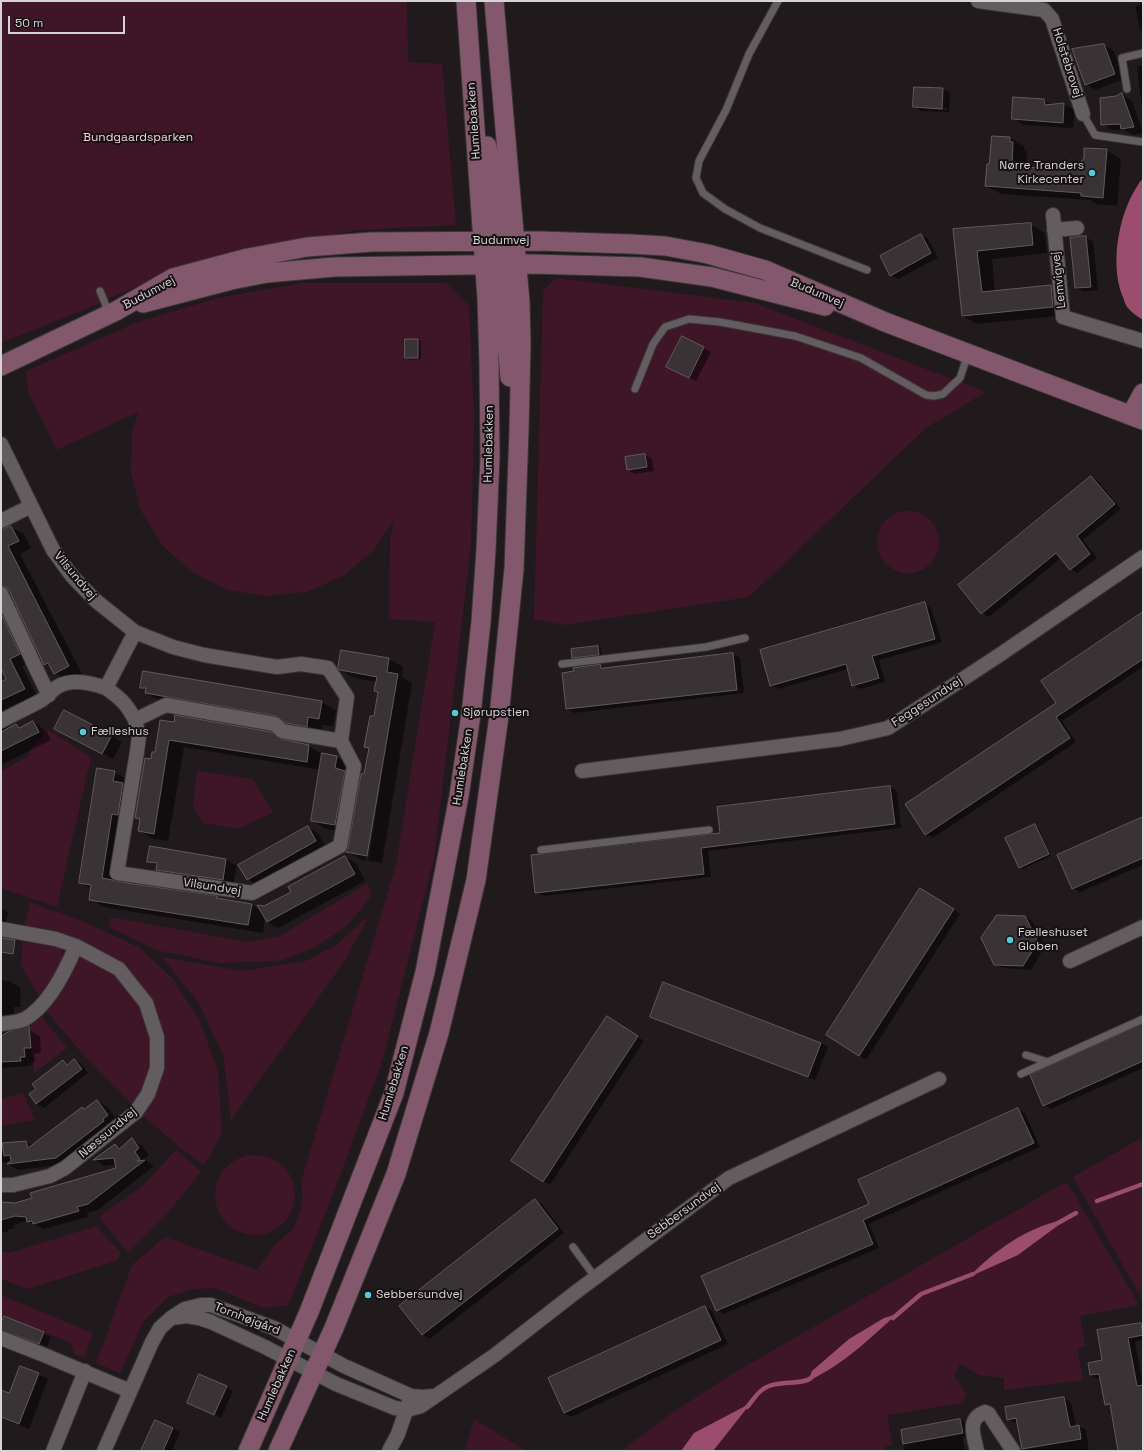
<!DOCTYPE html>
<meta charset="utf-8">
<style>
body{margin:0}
#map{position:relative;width:1144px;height:1452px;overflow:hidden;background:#201a1c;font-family:"Space Grotesk",sans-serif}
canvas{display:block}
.frame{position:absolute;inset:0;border:2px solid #d7d4d5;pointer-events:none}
.scale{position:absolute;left:8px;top:16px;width:117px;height:18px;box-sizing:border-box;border:2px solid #d7d4d5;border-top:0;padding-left:5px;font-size:12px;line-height:14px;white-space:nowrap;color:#d7d4d5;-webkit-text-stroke:3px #171113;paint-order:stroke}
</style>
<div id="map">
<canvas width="1144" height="1452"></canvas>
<div class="frame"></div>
<div class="scale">50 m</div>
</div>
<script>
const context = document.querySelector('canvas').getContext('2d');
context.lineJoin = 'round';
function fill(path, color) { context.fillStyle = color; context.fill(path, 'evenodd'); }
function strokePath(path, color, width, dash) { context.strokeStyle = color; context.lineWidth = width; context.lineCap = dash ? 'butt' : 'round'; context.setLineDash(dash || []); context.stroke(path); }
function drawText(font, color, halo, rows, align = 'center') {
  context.font = font + ' "Space Grotesk",sans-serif'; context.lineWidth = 4; context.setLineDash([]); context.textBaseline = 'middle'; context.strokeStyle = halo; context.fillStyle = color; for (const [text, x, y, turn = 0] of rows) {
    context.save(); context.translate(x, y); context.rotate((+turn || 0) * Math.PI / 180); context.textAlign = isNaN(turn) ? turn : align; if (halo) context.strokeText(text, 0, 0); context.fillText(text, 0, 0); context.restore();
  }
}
const green = new Path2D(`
 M1,1H407L408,62L442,64L456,225L359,230L244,250L170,272L90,307L1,343Z
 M556,278L754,303L986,392L926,428L749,597L564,625L534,619L543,291Z
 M302,283H446L469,306L474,420L471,545L434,859L382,1062L332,1197L288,1305L263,1308L216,1288L193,1289L168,1297L143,1322L120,1373L96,1363L132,1265L165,1237L257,1270L273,1247L294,1228L301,1208L303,1194L301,1182L396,865L435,622L389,619L390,538L395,519L374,550L343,576L306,592L267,596L227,590L192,572L162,545L141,511L131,473L132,433L138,412L57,450L28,391L26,371L138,322L218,298Z
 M877 542a31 31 0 1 1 62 0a31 31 0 1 1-62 0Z
 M40,725L91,757L57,907L1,888V771L29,756L31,748L44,735Z
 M197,771L253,779L273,812L239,829L203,823L193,806Z
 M368,883L371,896L348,925L314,948L279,961L219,963L156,950L109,927L111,917L246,942L280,936Z
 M30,902L87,923L140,948L173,979L200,1021L218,1072L222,1134L205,1164H202L171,1140L141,1114L164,1069L163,1031L149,998L122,968L98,950L70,935L24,926Z
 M369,916L344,962L231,1120L223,1054L198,1002L162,957L242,971L306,961L336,945Z
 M23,939L59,945L64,956L56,978L40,998L21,965Z
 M81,956L118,974L145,1009L152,1036L153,1067L144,1092L134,1106L80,1051L45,1009Z
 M42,1017L67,1048L34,1073L30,1027Z
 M23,1093L35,1120L1,1126V1099Z
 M1143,1137V1299H1142L1073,1177Z
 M176,1150L201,1171L200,1173L167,1214L128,1253L99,1217L142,1186Z
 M215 1195a40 40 0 1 1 80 0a40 40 0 1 1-80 0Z
 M1064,1183L1069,1185L1139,1305L1080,1316L1085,1346L1077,1349L1083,1380L1004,1390V1378L979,1375L960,1364L954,1376L967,1394L962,1403L887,1415L892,1445L885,1447V1451H622L635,1440L672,1413L732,1374Z
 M96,1226L120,1252L118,1260L28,1289L1,1279V1251L10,1253Z
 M1,1295L92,1333L85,1358L74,1354L71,1343L1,1315Z
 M474,1419L526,1451H465Z`);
const water = new Path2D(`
 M1143,178V320C1138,317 1132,313 1128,308C1125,305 1124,299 1122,295C1109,260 1120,206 1143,178Z
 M1062,1220L1060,1224L1018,1255L969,1277C994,1251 1026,1228 1062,1220Z
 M897,1314C868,1340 843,1365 808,1381L812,1371L849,1339L884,1318Z
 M751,1403L713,1451H681L694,1433Z`);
const shadow = new Path2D(`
 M1143,4V31L1140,29L1135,6Z
 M1104,45L1114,51L1124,79L1095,90L1086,84Z
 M1137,66H1143V117Z
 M915,88L943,89L950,93L949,112L921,111L914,106ZM920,106L947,108V110L920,108Z
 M1122,94L1132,101L1143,133L1133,135L1124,130H1112L1102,124L1116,97Z
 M1043,100L1053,105L1064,104L1075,110L1073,128L1023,125L1013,118Z
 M1010,138L1024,146V150L1027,152L1026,168L1069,171L1106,150L1121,159L1117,206L1096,204L1090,200L1001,194L986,186L990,165Z
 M1030,224L1045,233L1047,253L992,259L995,292L1050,286L1065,294L1067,315L977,324L963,316L955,230Z
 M920,235L928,239L938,258L898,279L891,275Z
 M1086,237L1093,242L1098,290L1083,292L1076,288Z
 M683,337L711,352L696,381L675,371Z
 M418,340L421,341V359L409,360L406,358Z
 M645,455L652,459L654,471L635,474L628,470Z
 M1092,477L1098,481L1121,509L1083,540L1097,558L1077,573L1070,569L1061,558L989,617L982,613Z
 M1,510L8,523L5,529L11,527L24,534L31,548L20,554L82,674L68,681L55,673L52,668L45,664L9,590L1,578Z
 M1,598L32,661L22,666L37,696L7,724V728L10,729L16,726L21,728L33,722L46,730L51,740L1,765V683L8,680L1,666Z
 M925,604L931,608L942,642L879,660L885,682L860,689L853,685L848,669L778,689L771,685Z
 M1143,614V667L1062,721L1076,742L933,838L926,834L1057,703Z
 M598,647L601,648L602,656L576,659L573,657Z
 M733,654L740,658L744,693L574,713L567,709L600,666L606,669Z
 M389,659L403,667L402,677L412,683L382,863L362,860L347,852L365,775L370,749L365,747L375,718L379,693L375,690L377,682L355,678L340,670ZM379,782H381L368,861L366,860Z
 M141,687L321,702L336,710L333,726L322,725L321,734L302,731L287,723L160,701L146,693V690Z
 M161,721L271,733L285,741L309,746L323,755L337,757L352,765L350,775L359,780L349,833L326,829L312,821L320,770L184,747L168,841L153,839L139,831L140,820L136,818L152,761L156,754Z
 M66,735H111L122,742L113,759Z
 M114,772L129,780L126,822L117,882L217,897L221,899L252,905L261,910L264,907L292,892L345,857L356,863L365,881L278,928L267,922L265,918L263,933L104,907L90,899L91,889L80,882Z
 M890,787L897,791L901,828L708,851L711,877L543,896L536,892L721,834Z
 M1143,818V865L1080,892L1073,888Z
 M1035,825L1038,827L1051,856L1023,869L1019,867Z
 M308,827L319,834L326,847L258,886L248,879Z
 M226,860L237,866L233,886L168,876L157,870L158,867L149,861Z
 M928,893L960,914L866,1060L827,1035Z
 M1,908L8,912L6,924L1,923Z
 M1025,917L1032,921L1045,946L1031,970L1003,968L995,964Z
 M1,979L5,981H9L20,987L21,1007H14V1014L1,1015Z
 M663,983L821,1043L828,1047L815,1080L658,1020L651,1016Z
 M614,1021L644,1041L550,1185L543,1181Z
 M1143,1026V1068L1051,1109L1044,1105Z
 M29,1030L40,1036L41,1053L34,1054L35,1062L31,1063V1066L1,1068V1033L7,1034Z
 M74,1060L81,1064L88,1073L44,1108L37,1104L30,1094L37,1089L63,1061L69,1065Z
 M97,1101L107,1107L118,1121L67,1164L18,1170L8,1164L12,1161L1,1163V1144L26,1142L33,1145L82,1108L85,1109Z
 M1018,1109L1025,1113L1040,1147L869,1224L879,1248L724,1314L717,1310L870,1204Z
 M132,1140L142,1146L149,1155L145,1158L149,1163L154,1166L98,1210L87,1213L88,1217L44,1229L26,1221L14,1225L13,1229H8V1232H1V1203L15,1204L117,1168L116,1164L104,1166L95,1160L115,1145L121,1148Z
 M535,1200L542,1204L564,1233L430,1339L423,1335L400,1306Z
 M705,1307L712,1311L728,1344L571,1417L564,1412L549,1379Z
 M1141,1324L1143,1325V1340L1135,1341L1143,1386V1451H1131L1112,1408L1106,1404L1101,1378L1098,1379L1091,1375Z
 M1,1327L44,1333L51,1337L47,1347L12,1334L7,1333L1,1330Z
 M38,1374L48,1379L29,1429L1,1418V1391L10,1394Z
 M226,1387L233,1391L221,1418L195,1406Z
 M1064,1398L1071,1402L1076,1427L1079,1426L1086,1430L1089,1451H1026L1022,1449L1018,1423H1015L1008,1419L1006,1408Z
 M960,1420L967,1424L970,1437L963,1438L965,1451H905L902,1431Z
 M173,1428L180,1432L172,1451H142Z`);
const stream = new Path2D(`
 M1097,1201L1143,1184
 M1058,1223L1076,1213
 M893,1318L921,1294L973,1274
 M747,1407C752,1402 756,1394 762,1390C775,1379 801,1386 811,1378`);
const building = new Path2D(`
 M1104,44L1115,74L1085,85L1072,49Z
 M914,87L943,88L942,109L913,107Z
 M1122,93L1134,127L1121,129L1120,124L1101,125L1100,98L1116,96Z
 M1013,97L1044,99L1045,105L1064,103L1063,123L1012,119Z
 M992,136L1010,137V142H1013L1012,166L1069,170L1084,159V148L1107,149L1103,198L1081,196V193L985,186L987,164H989Z
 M1031,223L1033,245L977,251L982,292L1051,285L1053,307L962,316L953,229Z
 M921,234L931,253L890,276L880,256Z
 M1086,236L1091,287L1075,288L1070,238Z
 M682,336L704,347L689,378L666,367Z
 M405,339H418V358H405Z
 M645,454L647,467L627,470L625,457Z
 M1091,476L1115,504L1077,536L1090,554L1070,570L1056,553L981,614L958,585Z
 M11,526L19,541L8,546L69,666L54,674L48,663L44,665L9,590L5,587L1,586V531Z
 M925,602L935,639L872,656L879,678L852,686L846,664L770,686L760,650Z
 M1143,612V659L1056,717L1070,738L925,835L905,804L1056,703L1041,681Z
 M1,613L20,654L10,659L25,689L1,700V682L6,679L1,668Z
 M598,646L599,655L572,658L571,649Z
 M341,650L389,658L387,672L398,674L367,856L346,852L348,847L361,774H364L369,748L364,747L370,716H374L378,692L374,691L377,677L340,670L338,668Z
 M733,653L737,690L566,709L562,673L574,671L573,668L600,664L601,668Z
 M143,671L322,701L319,719L308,717L307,727L286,723L276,716L145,693L146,688H140Z
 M64,710L112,735L102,754L54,729Z
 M175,715L271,732L281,739L309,745L307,762L169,740L154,834L138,831L140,819L135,818L145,758L151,759L152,752H155L160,720L174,722Z
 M33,721L39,732L1,751V732L16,724L19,728Z
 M322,753L337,756L335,768L345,771L335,825L311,821Z
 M97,768L115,771L113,781L123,783L118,815L112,814L102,878L127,883L218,896L216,898L252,904L248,925L89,900L91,885L79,883Z
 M890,786L895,824L701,848L704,874L535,893L531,855L720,833L717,807Z
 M1143,817V858L1072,889L1057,855Z
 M1035,824L1049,854L1019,868L1005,838Z
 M308,826L316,841L314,842L247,880L238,865Z
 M150,846L226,859L223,880L156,870L157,863L147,862Z
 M345,856L355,874L267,922L257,905L264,906L291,892L288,887Z
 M920,888L954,909L859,1056L826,1035Z
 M997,915L1025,916L1038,942L1023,966L994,965L981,938Z
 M1,938L15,940L13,954L1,952Z
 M663,982L821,1043L808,1077L650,1017Z
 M607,1016L638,1036L543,1182L511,1161Z
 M1143,1024V1061L1043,1106L1030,1075Z
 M29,1026L31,1048H24L25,1057H20L21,1061L1,1062V1036L10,1031Z
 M74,1059L82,1069L36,1104L29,1094L36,1089L32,1084L63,1060L67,1065Z
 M97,1100L108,1115L103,1119L104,1121L56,1158L7,1164L11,1161L10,1155L4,1156L2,1143L26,1141L28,1148L82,1107L84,1109Z
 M1018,1108L1034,1143L863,1220L873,1244L716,1311L701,1276L869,1204L858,1180Z
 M132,1138L139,1148L135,1152L140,1159L137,1161L145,1160L88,1204L77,1207L79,1211L33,1224L32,1221L27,1222L26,1217L15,1216L1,1220V1202L15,1203L32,1198L30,1193L116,1168L114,1158L93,1160L115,1144L119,1149Z
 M535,1199L558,1229L422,1335L399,1306Z
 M705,1306L721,1340L564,1413L548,1378Z
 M4,1316L44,1332L39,1344L1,1330V1324Z
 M1141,1323L1143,1335L1128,1338L1137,1386L1143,1385V1451H1118L1110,1404L1105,1405L1099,1374L1090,1375L1088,1363L1102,1360L1097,1330Z
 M20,1366L39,1373L19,1424L1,1417V1390L9,1393Z
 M199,1374L227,1386L214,1415L187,1403Z
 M1064,1397L1070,1427L1079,1425L1081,1439L1022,1449L1016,1418L1007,1420L1005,1407Z
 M960,1419L963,1433L903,1444L901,1430Z
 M155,1420L173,1428L163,1451H141Z`);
const lane = new Path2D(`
 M778,1L749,54L726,110L699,161L696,178L703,193L725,209L760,228L867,270
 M1127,89L1122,58L1143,53
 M1083,114L1095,135L1143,142
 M100,291L109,313
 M635,389L653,344L665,327L689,319L720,322L795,336L861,358L926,395L934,396L943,394L960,378L968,354
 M562,664L706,647L745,638
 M541,850L709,830
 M1026,1055L1048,1062
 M1021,1074L1143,1019
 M573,1247L595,1277`);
const street = new Path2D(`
 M978,1L1044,10L1052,19L1083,114
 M1053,215L1063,317L1143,341
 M1054,230L1077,228
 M1,444L53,550L72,576L95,600L135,632L173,647L204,655L277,667L301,664L328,668L347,697L341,741
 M1,521L31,506
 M1,594C18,628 32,662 49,695
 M106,688C120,698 127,704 135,720L166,705L275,724L282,731L341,741L354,766L340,846L252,893L117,873L137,752L139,736L135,720
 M1,721C14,714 27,708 40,701C47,697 51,691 57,687C72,678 91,683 106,688L135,632
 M582,771L840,739L888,728L998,656L1143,557
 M1,929L56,939L76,946L119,969L146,1003L157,1037V1068L148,1094L136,1112L65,1168L50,1176L13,1185H1
 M1070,961L1143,927
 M1,1024C8,1023 19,1022 25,1019C49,1005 66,970 76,946
 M171,1318L187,1316L199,1318L211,1322L265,1347L336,1384L395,1408L407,1410L421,1406L495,1355L576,1292L729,1178L939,1079
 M1,1338L44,1355L130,1391
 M53,1451L85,1371
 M104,1451L152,1342L160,1328L171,1318L185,1309L201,1305H211L274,1328L344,1366L411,1396L422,1397L434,1396
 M389,1451L398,1434L409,1402
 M977,1451C974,1436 966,1419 985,1412L989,1414L992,1419L1013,1451`);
const secondary = new Path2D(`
 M487,146L496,210L503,241L507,253
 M495,253L500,264L510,377
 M143,303L231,280L267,273L334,267L532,264L640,267L712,277L825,306
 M1,366L116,311L173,278L248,258L307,247L371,242L539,241L630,244L665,246L708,254L765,270L885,322L1143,420
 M1131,415L1143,393
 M248,1451L309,1312L394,1093L425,972L459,796L471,714L481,622L486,550L490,457L489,364L487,298L466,1
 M278,1451L334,1328L396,1174L439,1033L476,880L499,716L514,569L519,430L521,344L520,302L494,1`);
const markers = [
 [1092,173,4,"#52cbd9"],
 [455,713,4,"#52cbd9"],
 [83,732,4,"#52cbd9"],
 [1010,940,4,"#52cbd9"],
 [368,1295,4,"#52cbd9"]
];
const streetNames = [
 ["Holstebrovej",1067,63,72],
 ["Humlebakken",474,121,-94],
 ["Budumvej",501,241],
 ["Lemvigvej",1059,280,-96],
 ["Budumvej",149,293,-28],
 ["Budumvej",817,293,23],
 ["Humlebakken",489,444,-89],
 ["Vilsundvej",75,576,50],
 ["Feggesundvej",927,702,-33],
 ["Humlebakken",463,767,-81],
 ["Vilsundvej",212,887,9],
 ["Humlebakken",394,1083,-73],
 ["Næssundvej",108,1133,-40],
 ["Sebbersundvej",684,1211,-36],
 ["Tornhøjgård",247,1319,21],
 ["Humlebakken",277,1385,-66]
];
const parkNames = [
 ["Bundgaardsparken",138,138]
];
const poiNames = [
 ["Nørre Tranders",1084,166,"right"],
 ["Kirkecenter",1084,180,"right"],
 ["Sjørupstien",463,713],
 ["Fælleshus",91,732],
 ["Fælleshuset",1018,933],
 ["Globen",1018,947],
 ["Sebbersundvej",376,1295]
];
fill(green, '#3f1628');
fill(water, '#9a4d6d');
fill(shadow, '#0007');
strokePath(stream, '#9a4d6d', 4.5);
fill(building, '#393335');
strokePath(building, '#615a5c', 1);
strokePath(lane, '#3a3738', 9);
strokePath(street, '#3a3738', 16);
strokePath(secondary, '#3a3738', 21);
strokePath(lane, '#645d60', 7);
strokePath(street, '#645d60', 14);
strokePath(secondary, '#84586c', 19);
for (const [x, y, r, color] of markers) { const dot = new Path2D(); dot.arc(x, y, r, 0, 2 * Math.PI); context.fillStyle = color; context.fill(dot); strokePath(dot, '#171113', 1.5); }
drawText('12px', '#d7d4d5', '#171113', streetNames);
drawText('12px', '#f6c9d8', '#171113', parkNames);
drawText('12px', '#d7d4d5', '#171113', poiNames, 'left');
</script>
